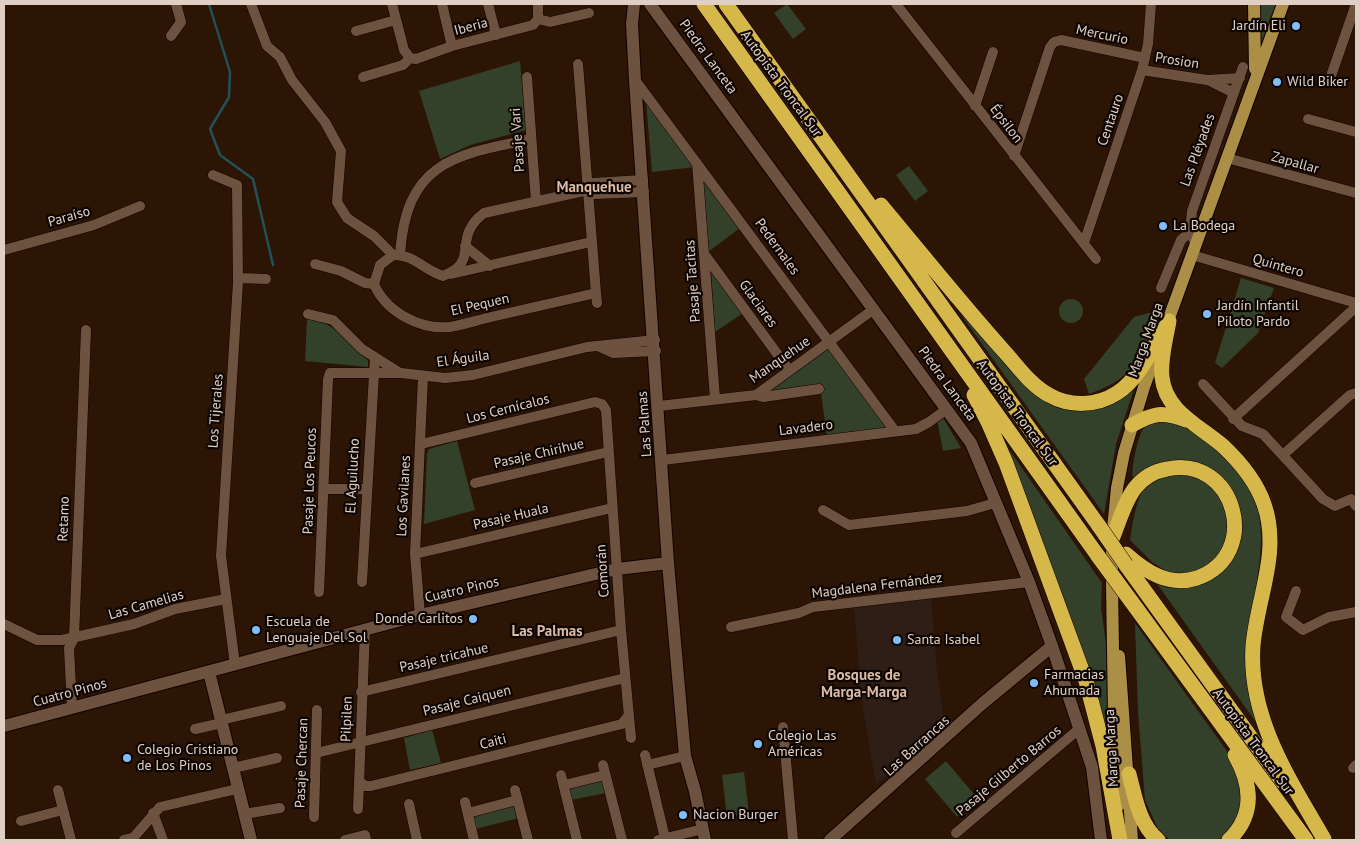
<!DOCTYPE html>
<meta charset="utf-8">
<style>
body{margin:0}
#map{position:relative;width:1360px;height:844px;overflow:hidden;background:#2c1505;font-family:"PT Sans",sans-serif}
canvas{display:block}
.frame{position:absolute;inset:0;border:5px solid #e0cfc5;pointer-events:none}
</style>
<div id="map">
<canvas width="1360" height="844"></canvas>
<div class="frame"></div>
</div>
<script>
const context = document.querySelector('canvas').getContext('2d');
context.lineJoin = 'round';
function fill(path, color) { context.fillStyle = color; context.fill(path, 'evenodd'); }
function strokePath(path, color, width, dash) { context.strokeStyle = color; context.lineWidth = width; context.lineCap = dash ? 'butt' : 'round'; context.setLineDash(dash || []); context.stroke(path); }
function drawText(font, color, halo, rows, align = 'center') {
  context.font = font + ' "PT Sans",sans-serif'; context.lineWidth = 4.5; context.setLineDash([]); context.textBaseline = 'middle'; context.strokeStyle = halo; context.fillStyle = color; for (const [text, x, y, turn = 0] of rows) {
    context.save(); context.translate(x, y); context.rotate((+turn || 0) * Math.PI / 180); context.textAlign = isNaN(turn) ? turn : align; if (halo) context.strokeText(text, 0, 0); context.fillText(text, 0, 0); context.restore();
  }
}
const commercial = new Path2D(`
 M931,596L937,672L945,724L876,785L861,697L854,604Z`);
const green = new Path2D(`
 M787,4L806,29L793,39L774,13Z
 M1260,4H1279L1261,53Z
 M520,61L526,130L470,145L440,159L419,91Z
 M646,101L696,167L652,172Z
 M909,166L928,191L915,201L896,175Z
 M701,175L740,228L708,252Z
 M711,270L743,313L715,332Z
 M1241,278L1274,288L1258,333L1222,368L1215,363Z
 M1059 311a12 12 0 1 1 24 0a12 12 0 1 1-24 0Z
 M1159,310C1140,356 1140,376 1089,394L1084,379L1134,317Z
 M965,313C988,342 1036,417 1078,410C1093,408 1117,394 1132,388L1134,389L1116,444L1104,514L962,316Z
 M307,319C338,323 346,341 368,360V367L305,361Z
 M828,348L888,427L827,436L820,386L768,393Z
 M942,416L961,448L943,451L937,419Z
 M1162,419C1191,428 1208,439 1229,461C1275,509 1260,552 1253,611C1252,622 1249,634 1250,645C1252,674 1259,704 1263,732L1155,581L1211,578L1239,513L1183,461C1165,461 1147,467 1133,478C1131,470 1137,440 1142,431C1145,425 1156,422 1162,419Z
 M457,441L475,510L424,524L427,454L429,449Z
 M1008,448L1102,583L1101,608L1107,651L1109,748Z
 M1191,469L1225,497L1229,541L1217,562L1198,574H1171L1152,562L1130,540C1133,523 1137,484 1156,477C1167,473 1180,472 1191,469Z
 M1135,623L1229,754L1241,785V809L1232,831L1218,840H1170L1158,829L1145,800L1138,712Z
 M432,730L441,763L410,770L404,738Z
 M946,761L978,799L957,817L925,779Z
 M744,772L749,814L727,817L722,775Z
 M604,775L606,793L571,800L566,784Z
 M515,804L519,818L475,829L471,815Z`);
const stream = new Path2D(`
 M209,4L230,72L229,97L210,129L220,155L253,179L273,265`);
const minor = new Path2D(`
 M251,4L267,46L280,57L292,80L325,122L341,151L337,202L347,218L374,236L393,255
 M392,4L404,50L410,58
 M442,4L452,46
 M488,4L496,35
 M538,4V19
 M896,4L1096,259
 M538,19L550,22L589,13
 M356,31L396,20
 M171,36L181,22L176,4
 M410,58L416,59L452,46L533,25L538,19
 M578,64L596,293
 M1142,70L1207,80L1240,78
 M1331,76L1356,4
 M363,77L403,65L410,58
 M527,77L536,202
 M635,80L895,431
 M1208,80L1234,93
 M975,106L993,52
 M1308,119L1356,132
 M1014,156L1050,47L1054,42L1061,40L1145,58
 M1227,158L1356,193
 M697,163L715,398
 M213,175L237,185L238,282L221,556L235,665
 M588,190L594,194L644,192
 M1084,243L1142,70L1148,44L1151,4
 M1196,244L1190,232L1192,211L1243,67
 M465,246L490,266
 M4,250L94,225L140,206
 M400,255C406,162 453,155 531,139
 M705,255L789,370
 M1192,255L1356,303
 M315,264L341,271L365,283L374,284
 M451,274L591,242
 M238,278L266,279
 M374,284L380,265L393,255C413,254 424,270 443,276C447,274 454,271 457,268C473,254 456,234 484,213L588,190L593,183L643,180
 M374,284C386,312 420,330 450,327C463,325 478,320 491,317C526,309 561,301 596,293L597,303
 M1161,288L1181,240L1190,232
 M308,314L333,320L362,349L400,373
 M598,346L613,353L656,351
 M1203,384L1242,426L1263,434L1323,499L1335,506L1351,499L1356,506
 M756,395L763,397L819,389
 M659,406L756,395L874,309
 M1233,419L1356,307
 M421,444L595,402L602,404L606,410L621,630L631,738
 M1283,455L1350,395L1356,393
 M663,460L916,429L929,422L947,409
 M475,483L608,452
 M324,489H367
 M823,510L849,525L967,511L995,503
 M415,554L612,508
 M362,582L375,357
 M1296,591L1286,617L1303,630L1329,617L1356,612
 M319,592L328,379L330,373H401L445,378L473,375L587,347L655,340
 M420,615L415,554L423,377
 M4,624L37,640H62L134,624L175,609L226,599
 M731,627L799,613L813,607L1029,582
 M361,692L621,630
 M72,708L69,648L74,638L86,330
 M221,720L281,706
 M783,727L793,840
 M195,729L222,723
 M316,753L625,678
 M645,755L665,838
 M603,765L622,840
 M647,765L685,756
 M233,768L277,758
 M1353,768L1356,765
 M561,775L577,840
 M360,782L365,786H371L622,724L628,716
 M564,785L605,775
 M58,790L71,840
 M515,790L528,840
 M465,802L474,840
 M409,804L417,840
 M358,809L365,629
 M153,813L163,840
 M468,813L517,800
 M244,814L280,808
 M314,817L317,710
 M21,821L63,810
 M956,833L1079,729
 M124,840L133,838L160,807L237,789
 M345,840L365,835L366,840
 M658,840L703,829`);
const tertiary = new Path2D(`
 M634,4L632,24L635,80L668,563L685,756L695,791L705,840
 M650,4L971,443L1029,582L1052,646L1092,767L1101,840
 M209,672L251,840
 M4,726L420,615L617,569L668,563
 M830,840L983,703L1052,646`);
const primary = new Path2D(`
 M1254,4L1255,69
 M1119,656L1132,840
 M1119,805L1114,714L1112,585V539L1117,488L1124,453L1144,387L1283,4`);
const motorway = new Path2D(`
 M704,4L1098,556
 M726,4L1099,526
 M881,205C921,253 961,303 1003,350C1017,365 1030,385 1049,395C1070,407 1097,406 1117,393C1140,378 1152,348 1166,326
 M1169,321C1166,339 1160,359 1162,377C1165,411 1200,426 1223,446C1240,462 1256,481 1264,504C1281,552 1257,598 1253,646C1248,718 1290,780 1324,839
 M974,395L988,422L1006,463L1086,681L1103,746L1120,840
 M1132,425C1154,413 1162,411 1186,420
 M1112,539C1119,523 1124,502 1135,488C1143,478 1155,471 1167,469C1235,454 1263,555 1197,578C1169,587 1146,572 1126,554
 M1126,565L1283,782
 M1131,601L1306,840
 M1129,774C1135,797 1139,824 1158,840
 M1229,840C1255,815 1252,785 1235,755`);
const motorwayBridge = new Path2D(`
 M1099,526L1126,565
 M1098,556L1131,601`);
const markers = [
 [1296,26,5,"#81bdfa"],
 [1277,82,5,"#81bdfa"],
 [1163,226,5,"#81bdfa"],
 [1207,314,5,"#81bdfa"],
 [473,619,5,"#81bdfa"],
 [256,630,5,"#81bdfa"],
 [897,640,5,"#81bdfa"],
 [1034,683,5,"#81bdfa"],
 [758,744,5,"#81bdfa"],
 [127,758,5,"#81bdfa"],
 [683,815,5,"#81bdfa"]
];
const poiNames = [
 ["Jardín Eli",1286,26,"right"],
 ["Wild Biker",1287,82],
 ["La Bodega",1173,226],
 ["Jardín Infantil",1217,306],
 ["Piloto Pardo",1217,322],
 ["Donde Carlitos",463,619,"right"],
 ["Escuela de",266,622],
 ["Lenguaje Del Sol",266,638],
 ["Santa Isabel",907,640],
 ["Farmacias",1044,675],
 ["Ahumada",1044,691],
 ["Colegio Las",768,736],
 ["Américas",768,752],
 ["Colegio Cristiano",137,750],
 ["de Los Pinos",137,766],
 ["Nacion Burger",693,815]
];
const streetNames = [
 ["Iberia",471,27,-15],
 ["Mercurio",1102,35,12],
 ["Piedra Lanceta",708,57,54],
 ["Prosion",1177,61,9],
 ["Autopista Troncal Sur",781,84,54],
 ["Centauro",1111,120,-71],
 ["Épsilon",1006,124,53],
 ["Pasaje Vari",518,140,-94],
 ["Las Pléyades",1198,150,-70],
 ["Zapallar",1295,163,16],
 ["Paraíso",69,217,-16],
 ["Pedernales",777,247,54],
 ["Quintero",1278,266,16],
 ["Pasaje Tacitas",693,281,-94],
 ["Glaciares",758,304,54],
 ["El Pequen",480,305,-13],
 ["Marga Marga",1146,340,-70],
 ["El Águila",463,359,-8],
 ["Manquehue",780,360,-35],
 ["Piedra Lanceta",947,384,54],
 ["Los Cernícalos",508,409,-14],
 ["Los Tijerales",216,411,-86],
 ["Autopista Troncal Sur",1017,413,54],
 ["Las Palmas",645,424,-94],
 ["Lavadero",806,428,-7],
 ["Pasaje Chirihue",539,454,-13],
 ["El Aguilucho",353,476,-87],
 ["Pasaje Los Peucos",310,481,-88],
 ["Los Gavilanes",404,496,-87],
 ["Pasaje Huala",511,517,-13],
 ["Retamo",64,519,-88],
 ["Comorán",603,571,-94],
 ["Magdalena Fernández",877,586,-7],
 ["Cuatro Pinos",462,590,-13],
 ["Las Camelias",146,605,-16],
 ["Pasaje tricahue",444,658,-13],
 ["Cuatro Pinos",70,693,-15],
 ["Pasaje Caiquen",467,701,-14],
 ["Pilpilen",347,719,-88],
 ["Caiti",493,742,-14],
 ["Autopista Troncal Sur",1253,742,54],
 ["Las Barrancas",917,746,-42],
 ["Marga Marga",1112,748,-93],
 ["Pasaje Chercan",302,763,-88],
 ["Pasaje Gilberto Barros",1009,771,-40]
];
const neighbourhoodNames = [
 ["Manquehue",594,188],
 ["Las Palmas",547,632],
 ["Bosques de",864,676],
 ["Marga-Marga",864,693]
];
fill(commercial, '#2f1e16');
fill(green, '#33412a');
strokePath(stream, '#215159', 2.5);
strokePath(minor, '#130200', 11);
strokePath(tertiary, '#130200', 14);
strokePath(primary, '#130200', 14);
strokePath(motorway, '#130200', 16);
strokePath(minor, '#6e5240', 10);
strokePath(tertiary, '#6e5240', 12);
strokePath(primary, '#ac8f46', 12);
strokePath(motorway, '#d6b74a', 15);
strokePath(motorwayBridge, '#130200', 16, []);
strokePath(motorwayBridge, '#d6b74a', 15);
for (const [x, y, r, color] of markers) { const dot = new Path2D(); dot.arc(x, y, r, 0, 2 * Math.PI); context.fillStyle = color; context.fill(dot); strokePath(dot, '#0d0501', 2); }
drawText('14px', '#e0cfc5', '#0d0501', poiNames, 'left');
drawText('14px', '#e0cfc5', '#0d0501', streetNames);
drawText('bold 15px', '#dabaa5', '#0d0501', neighbourhoodNames);
</script>
